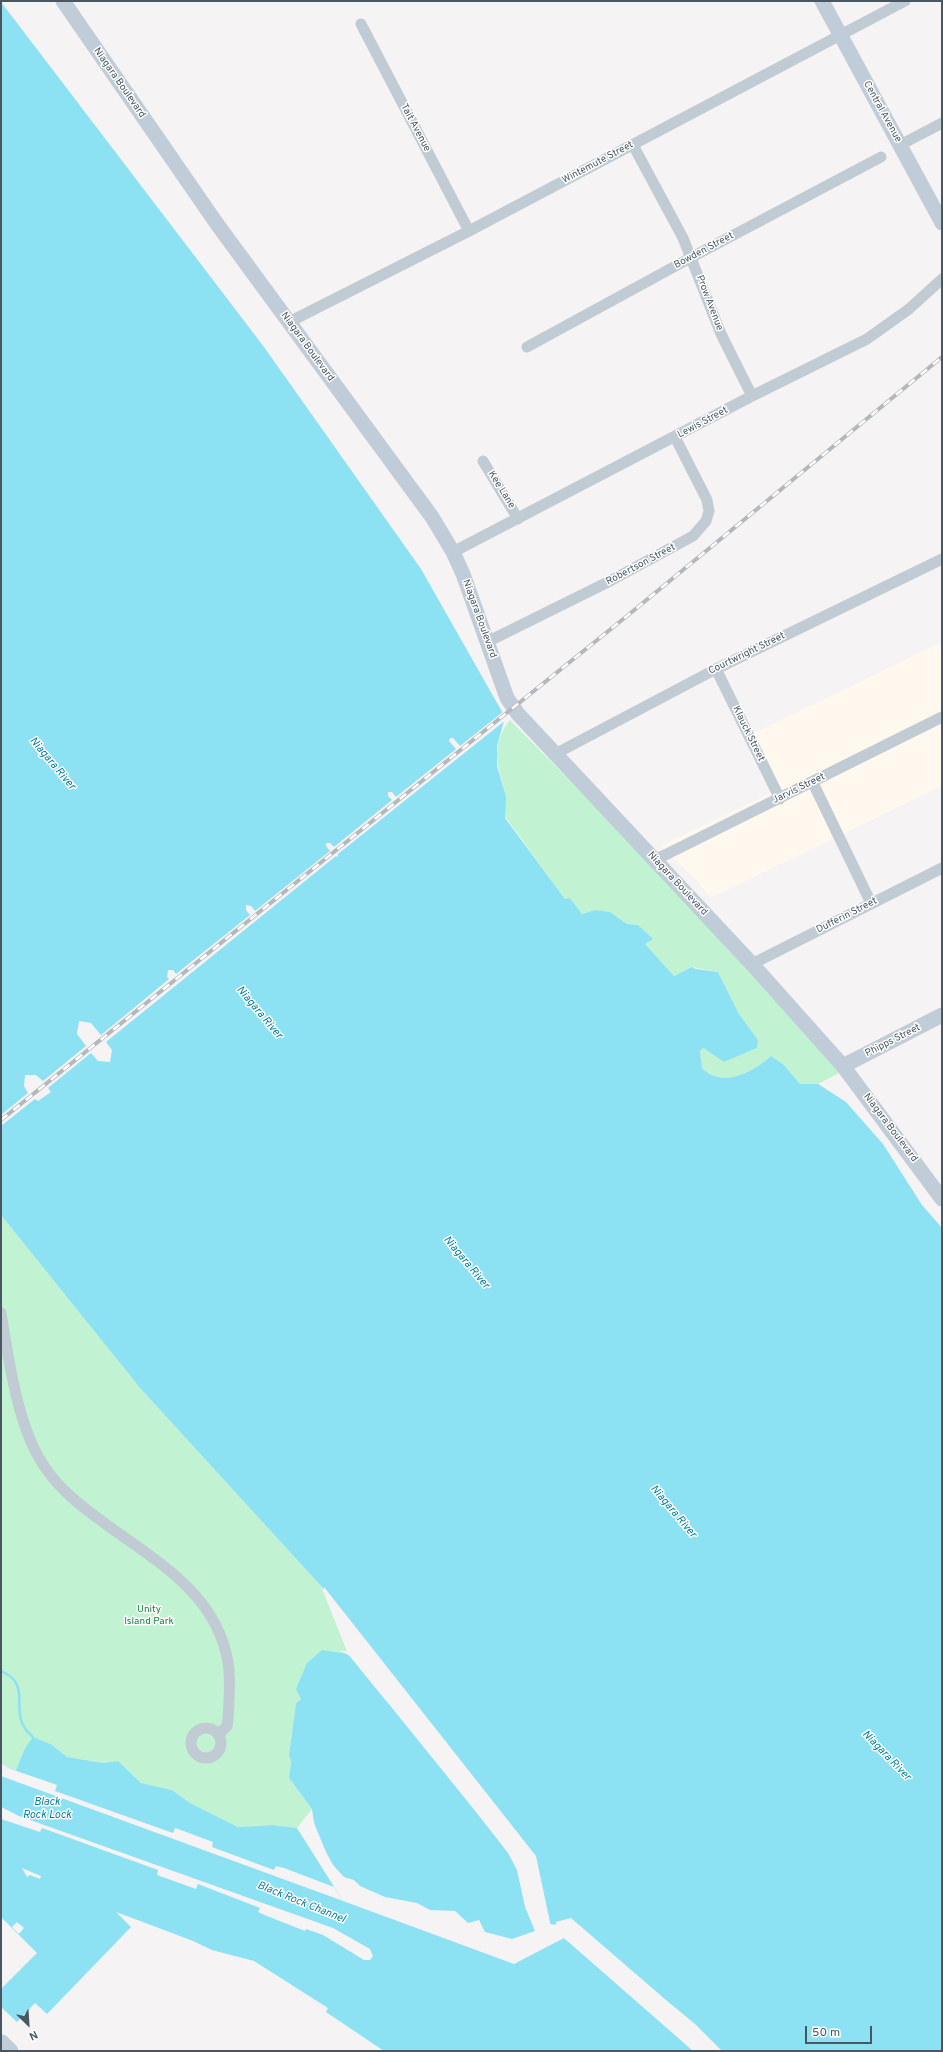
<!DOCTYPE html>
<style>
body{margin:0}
#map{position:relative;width:943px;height:2052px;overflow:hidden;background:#f5f3f3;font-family:Overpass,sans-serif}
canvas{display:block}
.frame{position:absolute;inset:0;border:2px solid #495762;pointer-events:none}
.north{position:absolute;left:8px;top:2004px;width:40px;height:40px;-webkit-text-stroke:3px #fff;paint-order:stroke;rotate:155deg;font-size:11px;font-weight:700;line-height:16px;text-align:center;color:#495762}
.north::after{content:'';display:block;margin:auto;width:14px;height:18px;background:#495762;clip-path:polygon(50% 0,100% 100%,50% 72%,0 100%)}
.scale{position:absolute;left:805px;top:2026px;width:67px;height:18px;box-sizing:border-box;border:2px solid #495762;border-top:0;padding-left:5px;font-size:12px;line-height:14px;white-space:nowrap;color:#495762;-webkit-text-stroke:3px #fff;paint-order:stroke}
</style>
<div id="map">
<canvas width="943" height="2052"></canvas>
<div class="frame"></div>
<div class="north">N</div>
<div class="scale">50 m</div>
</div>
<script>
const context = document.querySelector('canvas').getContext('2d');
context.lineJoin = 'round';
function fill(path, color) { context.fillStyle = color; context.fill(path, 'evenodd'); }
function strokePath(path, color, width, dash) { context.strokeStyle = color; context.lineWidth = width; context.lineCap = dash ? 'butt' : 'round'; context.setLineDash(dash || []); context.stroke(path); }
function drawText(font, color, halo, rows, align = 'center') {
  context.font = font + ' Overpass,sans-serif'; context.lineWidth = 3; context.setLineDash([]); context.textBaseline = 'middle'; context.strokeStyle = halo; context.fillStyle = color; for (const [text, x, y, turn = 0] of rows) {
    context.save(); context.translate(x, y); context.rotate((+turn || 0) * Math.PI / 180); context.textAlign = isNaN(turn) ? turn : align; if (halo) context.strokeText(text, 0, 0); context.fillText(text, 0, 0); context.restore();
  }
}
const commercial = new Path2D(`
 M942,642V786L710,898L698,882L661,846L770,793L744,738Z`);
const green = new Path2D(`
 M510,720L626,838L843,1071L818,1084H800L784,1065L771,1056C753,1072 723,1089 702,1068L700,1051L703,1048L724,1062L757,1048L758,1040L739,1014L718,972L692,967L674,976L645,944L652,939L638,925L627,924L610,912L595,910L582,914L570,898L565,899L504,815C511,779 481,757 510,720Z
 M1,1215L140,1388L321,1586L348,1654L296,1703L289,1755L291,1762L289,1778L312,1809L297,1828L273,1825L238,1827L190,1803L172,1790L141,1783L118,1761L103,1763L67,1757L52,1745L24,1750L16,1770L8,1768L1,1763Z`);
const water = new Path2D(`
 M1,2L264,347L421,569L505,717L497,746V766L506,797L505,818L565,899L570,898L582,914L595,910L610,912L627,924L638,925L653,939L645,944L674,976L692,967L696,969L718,972L739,1014L758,1040L757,1048L724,1062L703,1048L700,1051L702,1068C723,1089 753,1072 771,1056L784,1065L800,1084H818L846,1102L883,1144L922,1205L942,1228V2051H711L568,1926L548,1924L532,1854L321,1586L140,1388L1,1215Z
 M322,1650L348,1654L387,1702L394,1706L508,1853L517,1870L525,1907L535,1931L512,1939L485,1932L479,1920L468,1923L455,1911L430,1910L417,1903L385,1897L360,1886L354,1880L344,1877L333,1865L326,1852L314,1823L312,1809L289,1778L291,1762L289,1755L296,1703L301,1699L296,1689L307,1663Z
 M33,1737L52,1745L67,1757L103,1763L118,1761L141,1783L172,1790L190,1803L238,1827L273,1825L297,1828L343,1901L514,1964L564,1938L693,2051H384L326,2012L328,2008L254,1961L212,1950L193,1941L143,1922L131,1927L47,2014L35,2003L17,2022L1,2007V1989L37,1953L1,1917V1772L8,1768L16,1770L24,1750Z`);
const pier = new Path2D(`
 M504,711L507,719L338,854V857L336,856L106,1042L112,1050L110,1062L98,1061L91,1053L48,1088L51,1092L38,1101L35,1099L1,1126V1115L28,1093L24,1086L25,1075H36L43,1081L86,1046L77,1034L79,1021L91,1023L101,1035L169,979L167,977L168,970H173L176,974L250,915L246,910V905L251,906L255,911L330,851L326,846V843H330L334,847L392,800L388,796V792H392L396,797L456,749L449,741L450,738H453L460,746Z
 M324,1587L536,1856L551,1927L546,1925L530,1855L324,1593Z
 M339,1650L349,1652L388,1700L396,1705L510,1852L514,1859L350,1656Z
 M8,1768L57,1785L55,1791L173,1833L175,1828L178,1829L213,1842L212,1847L274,1870L276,1866L284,1868L334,1887L343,1901L1,1776V1772Z
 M1,1807L19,1816L333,1928L370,1949L373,1956L370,1960H364L323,1935L306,1929L305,1931L267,1916L258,1912L260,1908L198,1884L196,1889L157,1875L158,1870L42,1828L40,1832L1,1819Z
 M22,1868L41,1876L40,1879L30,1875L27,1877Z
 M116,1912L143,1922L133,1929Z
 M571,1918L666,2000L695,2024L722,2051H708L567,1928V1927H556V1922Z
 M17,1922L24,1928L19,1934L12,1927Z
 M564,1936L694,2049L695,2051L564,1938Z`);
const stream = new Path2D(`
 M1,1671C5,1673 11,1676 14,1680C27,1697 9,1717 33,1737`);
const minor = new Path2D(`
 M361,24L469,231
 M633,145L683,238L721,334L752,396
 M900,145L942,123
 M290,324L297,318L469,231L905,1
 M527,347L692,257L881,157
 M483,461L518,519
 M453,552L752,396L867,339L909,309L942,279
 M487,642L610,581L693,536L706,521L709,511L707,500L675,437
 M716,669L780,799
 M555,754L716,669L942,559
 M813,783L871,903
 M655,860L942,717
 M752,964L942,868
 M1,1313C9,1360 17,1426 44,1466C59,1489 81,1506 103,1522C154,1560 216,1592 228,1662C231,1680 229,1700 228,1719L227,1726L219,1734
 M191 1743a15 15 0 1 1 30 0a15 15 0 1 1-30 0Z`);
const secondary = new Path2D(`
 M63,1L217,224L432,517L453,552L463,574L507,698L518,714L752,964L843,1066L942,1199
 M822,1L942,223
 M843,1066L942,1015
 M2,2042L11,2051`);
const rail = new Path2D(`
 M1,1120L627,616L942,357`);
const streetNames = [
 ["Niagara Boulevard",119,83,55],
 ["Central Avenue",882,112,61],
 ["Tait Avenue",415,128,62],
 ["Wintemute Street",598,163,-28],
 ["Bowden Street",704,251,-28],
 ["Prow Avenue",709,303,69],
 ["Niagara Boulevard",307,347,54],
 ["Lewis Street",703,423,-28],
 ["Kee Lane",501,490,58],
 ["Robertson Street",641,565,-28],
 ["Niagara Boulevard",479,619,70],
 ["Courtwright Street",747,654,-26],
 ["Klauck Street",748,734,64],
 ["Jarvis Street",799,789,-26],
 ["Niagara Boulevard",677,884,47],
 ["Dufferin Street",847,916,-27],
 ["Phipps Street",893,1041,-27],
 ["Niagara Boulevard",890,1128,53]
];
const parkNames = [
 ["Unity",149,1610],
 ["Island Park",149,1622]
];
const waterNames = [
 ["Niagara River",52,764,50],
 ["Niagara River",259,1013,50],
 ["Niagara River",466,1263,50],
 ["Niagara River",673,1512,50],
 ["Niagara River",886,1756,46],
 ["Black",47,1803],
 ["Rock Lock",47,1816],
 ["Black Rock Channel",301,1903,22]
];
fill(commercial, '#fef8ee');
fill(green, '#c1f3d2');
fill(water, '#8ce1f2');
fill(pier, '#f5f3f3');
strokePath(stream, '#8ce1f2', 2.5);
strokePath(minor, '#c0cbd3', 11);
strokePath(secondary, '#c0ccd7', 15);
strokePath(rail, '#b4b8bd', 4);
strokePath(rail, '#fff', 2.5, [8]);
drawText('10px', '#495762', '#fff', streetNames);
drawText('10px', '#128446', '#fff', parkNames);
drawText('italic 11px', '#077f98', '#fff', waterNames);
</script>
